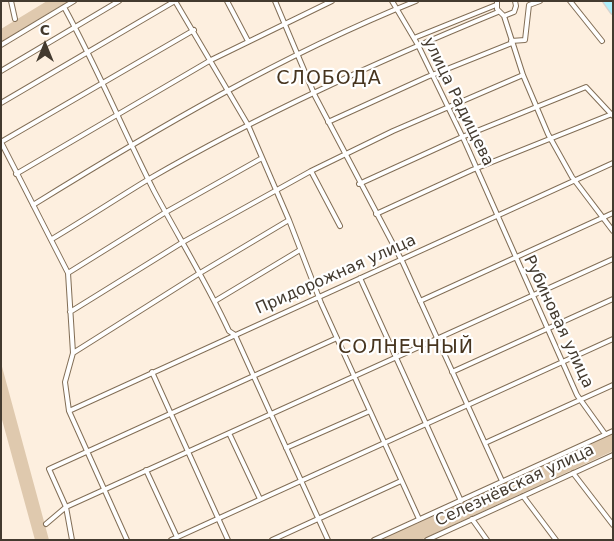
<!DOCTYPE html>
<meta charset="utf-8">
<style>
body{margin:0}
#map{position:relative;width:614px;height:541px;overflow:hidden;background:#fdefdf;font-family:"DejaVu Sans",sans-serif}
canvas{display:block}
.frame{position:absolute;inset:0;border:2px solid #433a2f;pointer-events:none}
.north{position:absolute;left:20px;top:20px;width:50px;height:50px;-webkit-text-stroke:4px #fff;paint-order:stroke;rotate:0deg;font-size:14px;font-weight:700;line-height:20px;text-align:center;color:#433a2f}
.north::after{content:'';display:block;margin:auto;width:18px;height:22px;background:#433a2f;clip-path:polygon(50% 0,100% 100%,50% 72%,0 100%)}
</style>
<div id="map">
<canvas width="614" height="541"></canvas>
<div class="frame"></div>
<div class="north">С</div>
</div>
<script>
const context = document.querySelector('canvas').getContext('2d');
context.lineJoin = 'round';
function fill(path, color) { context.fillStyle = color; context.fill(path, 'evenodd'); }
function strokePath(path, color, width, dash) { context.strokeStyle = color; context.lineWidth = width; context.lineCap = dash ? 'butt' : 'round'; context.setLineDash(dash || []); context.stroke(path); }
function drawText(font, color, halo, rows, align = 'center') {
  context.font = font + ' "DejaVu Sans",sans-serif'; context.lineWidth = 4.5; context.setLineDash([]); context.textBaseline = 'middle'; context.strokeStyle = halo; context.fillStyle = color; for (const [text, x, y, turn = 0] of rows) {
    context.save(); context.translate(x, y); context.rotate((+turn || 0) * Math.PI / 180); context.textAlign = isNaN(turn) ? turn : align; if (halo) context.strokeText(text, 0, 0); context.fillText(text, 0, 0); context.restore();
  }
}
const green = new Path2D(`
 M47,1H69L1,42V29Z
 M1,363L49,540H35L1,416Z
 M613,433V451L421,540H377Z`);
const minor = new Path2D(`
 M11,1L15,19
 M175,1L248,125L289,220L321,303L419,519
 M227,1L248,41
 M275,1L315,96L403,263L502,481
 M392,1L418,45L465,142L577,395L605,434
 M497,1V9L504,16L514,12L516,6L515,1
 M570,1L602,41
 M64,7C97,67 123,130 154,191C179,238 207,283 229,331L235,335L328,540
 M504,16L523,75L548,134L572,177L613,231
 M414,38L496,5
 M511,41L525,40L529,5L540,1
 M1,45L74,1
 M1,71L119,1
 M1,103L175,1
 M328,122L427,77L512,43
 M1,142L68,273L73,353L65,382L69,411L127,540
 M1,142L194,30
 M16,174L211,60L332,1
 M359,184L462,137L586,87L613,116
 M33,205C156,129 282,55 416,1
 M376,214L472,170L612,114
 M340,226L311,171L393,131L523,75
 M52,239C84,220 116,199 149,179C261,114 379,61 498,12
 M68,273L166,212L262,158
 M360,278L461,501
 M215,301L300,250
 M420,301L613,213
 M70,312L183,242L311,171
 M73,353L200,273L289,220
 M152,372L228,540
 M452,372L613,299
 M69,411L613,163
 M229,433L260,499
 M485,443L613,385
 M286,448L370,411
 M146,470L177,537
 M573,473L613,525
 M523,496L556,540
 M472,519L487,540
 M46,524L66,507L613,259
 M72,540L66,507L49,469L337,338
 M171,540L613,339
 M272,540L401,481
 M374,540L613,431
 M427,540L613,455`);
const major = new Path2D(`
 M606,1L613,11
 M611,1L613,3`);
const streetNames = [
 ["улица Радищева",458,102,64],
 ["Придорожная улица",336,275,-24],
 ["Рубиновая улица",558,322,65],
 ["Селезнёвская улица",515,486,-25]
];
const quarterNames = [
 ["СЛОБОДА",329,79],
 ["СОЛНЕЧНЫЙ",406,348]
];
fill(green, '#dfc9ae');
strokePath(minor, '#826e56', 6);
strokePath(major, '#d6d4d1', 8);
strokePath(minor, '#fff', 4);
strokePath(major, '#aef0fc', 5);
drawText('16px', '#433a2f', '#fff', streetNames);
context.letterSpacing = '1px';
drawText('19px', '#47351f', '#fff', quarterNames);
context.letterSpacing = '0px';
</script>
